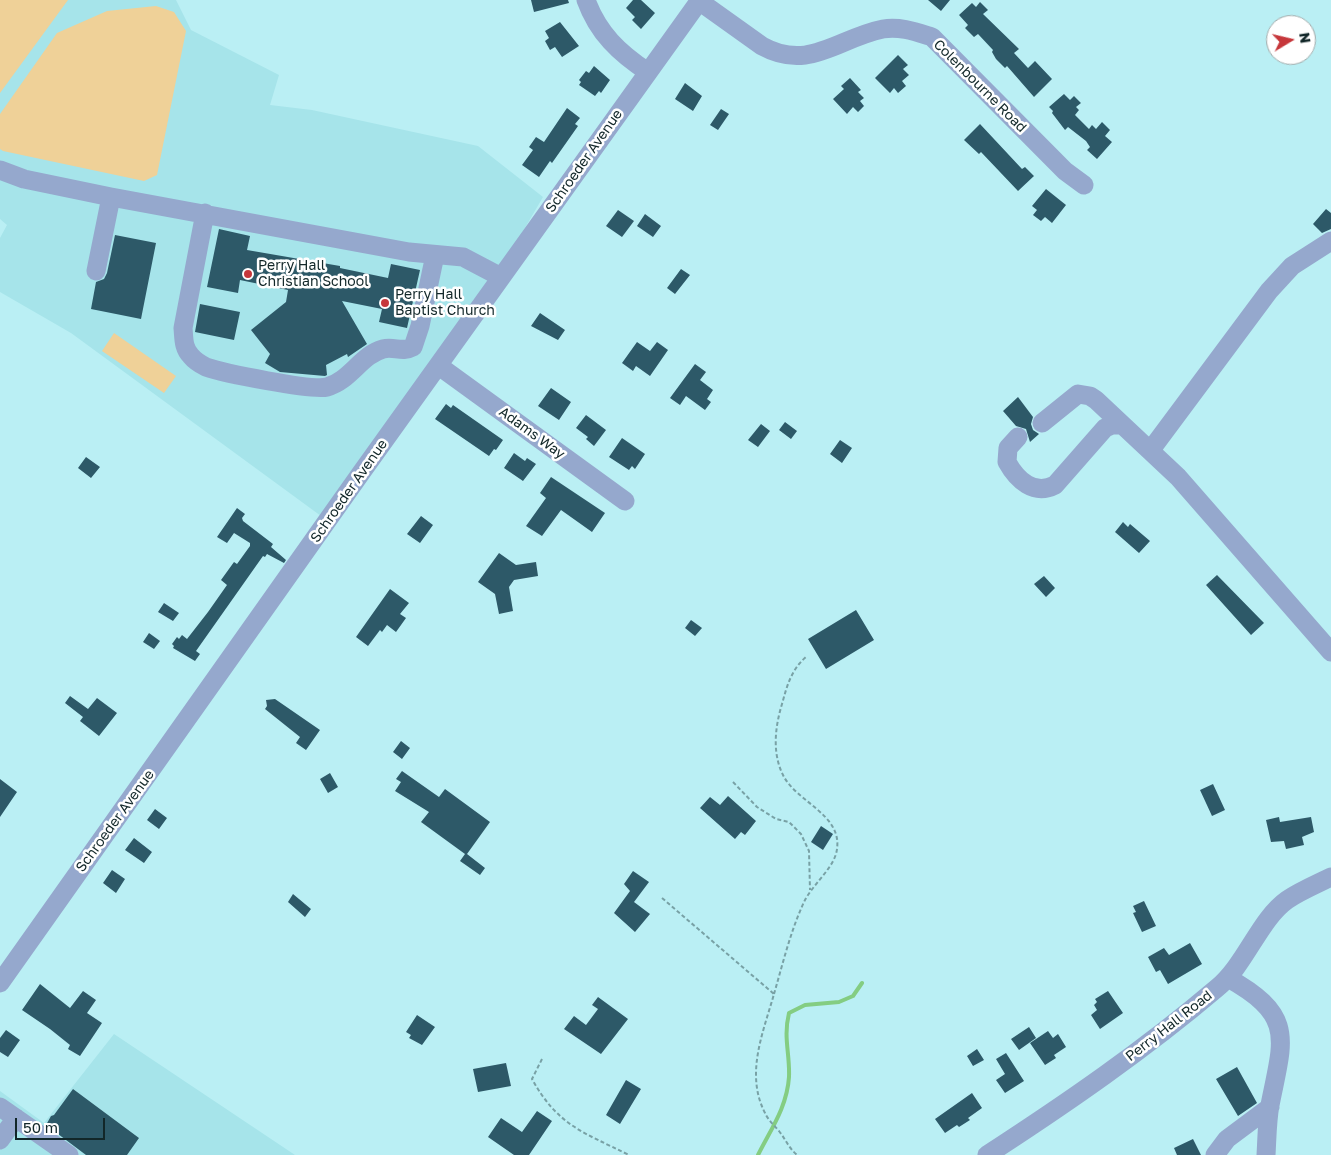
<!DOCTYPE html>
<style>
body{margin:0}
#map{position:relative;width:1331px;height:1155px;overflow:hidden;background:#baeff4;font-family:"Golos Text",sans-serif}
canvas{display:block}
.north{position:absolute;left:1266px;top:15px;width:50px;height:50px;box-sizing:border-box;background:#fff;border:1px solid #a0a9a9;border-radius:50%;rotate:81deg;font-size:14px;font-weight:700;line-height:20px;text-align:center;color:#122729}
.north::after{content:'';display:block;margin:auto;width:18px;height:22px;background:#c6373b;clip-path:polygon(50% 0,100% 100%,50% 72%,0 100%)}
.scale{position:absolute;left:15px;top:1118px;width:90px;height:22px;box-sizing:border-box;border:2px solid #122729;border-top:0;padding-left:6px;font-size:15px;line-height:18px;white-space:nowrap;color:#122729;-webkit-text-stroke:4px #fff;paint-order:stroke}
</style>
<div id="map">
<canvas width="1331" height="1155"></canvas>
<div class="north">N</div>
<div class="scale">50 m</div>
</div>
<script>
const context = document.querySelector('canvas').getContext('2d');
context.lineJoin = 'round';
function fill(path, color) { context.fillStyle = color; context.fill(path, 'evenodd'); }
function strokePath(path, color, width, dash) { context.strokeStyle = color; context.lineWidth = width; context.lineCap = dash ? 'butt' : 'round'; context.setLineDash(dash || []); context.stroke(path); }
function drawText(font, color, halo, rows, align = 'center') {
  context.font = font + ' "Golos Text",sans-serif'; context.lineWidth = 5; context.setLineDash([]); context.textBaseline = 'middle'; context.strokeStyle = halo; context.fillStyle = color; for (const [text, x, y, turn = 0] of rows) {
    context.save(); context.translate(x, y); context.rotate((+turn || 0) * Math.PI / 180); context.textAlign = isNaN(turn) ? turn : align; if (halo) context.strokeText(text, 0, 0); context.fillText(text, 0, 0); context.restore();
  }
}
const built = new Path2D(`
 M0,0H176L191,30L279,75L270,105L312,110L478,146L543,197L508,257L321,516L71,333L0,292V238L7,225L0,219Z
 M114,1034L295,1155H0V1091L44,1123Z`);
const green = new Path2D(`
 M0,0H68L0,93Z
 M156,6L174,12L186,31L157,175L144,181L3,151L0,149V114L57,33L107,11Z
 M114,333L176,376L164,393L102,351Z`);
const stream = new Path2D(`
 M758,1155C771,1129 787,1107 789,1077C790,1053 783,1038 789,1013L805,1005L839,1002L853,996L862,983`);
const building = new Path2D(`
 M531,0H568L569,3L534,12Z
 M633,0H641L655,13L641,29L632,20L635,17L626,8Z
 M928,0H950L941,11Z
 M980,2L988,10L983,14L1019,49L1014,53L1028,68L1035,61L1052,79L1034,97L1007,66L1005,68L996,59L992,52L993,50L978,34L974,37L965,28L968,25L959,15L972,3L976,7Z
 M560,22L579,46L562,57L555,47L550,50L545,41L549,38L545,31Z
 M898,55L908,65L903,69L909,75L902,81L906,86L898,93L894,88L890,93L875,78Z
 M594,66L610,80L601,93L599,91L595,96L579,85L581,82L579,80L586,71L589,73Z
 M850,78L861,90L858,92L864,98L860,101L864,106L858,112L853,107L847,114L833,99L844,89L841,86Z
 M685,83L702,96L693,111L675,99Z
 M1064,94L1070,100L1074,96L1081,103L1076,107L1079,110L1075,115L1089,129L1092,125L1096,129L1102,122L1110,130L1105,136L1112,142L1097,159L1087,150L1090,147L1086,141L1068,127L1065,130L1052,113L1053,111L1049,107Z
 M567,108L580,118L575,124L578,126L552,163L550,161L539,177L522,165L533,150L529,147L536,137L544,142Z
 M721,109L729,114L718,130L710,125Z
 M980,124L1022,169L1025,167L1034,176L1018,191L981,152L979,154L964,140Z
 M1046,189L1066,205L1052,223L1045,217L1041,221L1033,215L1037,210L1032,206Z
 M1326,209L1331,213V229L1322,233L1313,224Z
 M618,210L634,221L622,237L606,226Z
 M645,214L661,226L653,237L637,226Z
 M219,229L250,236L247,250L340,266V268L388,278L391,264L420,270L407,328L379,322L382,309L342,301L367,344L348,357L347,354L326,365L327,375L325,376L280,372L265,363L270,354L251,330L286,302L288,290L240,280L238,293L207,287Z
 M115,235L156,243L141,319L91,309L96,282L104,279L107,273Z
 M681,269L690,275L675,294L667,288Z
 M200,304L240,312L234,340L195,332Z
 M540,313L565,330L558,340L531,326Z
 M637,342L650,351L657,342L668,350L650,376L636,366L633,371L622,363Z
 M695,364L706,372L700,380L713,390L707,399L711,402L705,410L686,396L680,405L670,398Z
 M551,388L571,402L559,420L538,406Z
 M1018,397L1033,417L1031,424L1033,430L1039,434L1030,442L1026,429L1016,426L1003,411Z
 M446,404L451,408L453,405L503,440L496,450L494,449L489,456L435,419Z
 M586,415L606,430L594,446L586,439L588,437L576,428Z
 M785,422L797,431L791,439L779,430Z
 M761,424L770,431L758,447L748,440Z
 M622,438L645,454L635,469L632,466L629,470L609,457Z
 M840,440L852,448L842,463L830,454Z
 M514,453L525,461L527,458L536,464L523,481L504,468Z
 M86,457L100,467L91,478L78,468Z
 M551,477L605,513L592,532L561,510L542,536L526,526L546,498L540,493Z
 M237,508L245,514L242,518L243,521L273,544L271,547L286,560L284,563L267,554L265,557L263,556L196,651L200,654L195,661L173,648L174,646L172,644L177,637L179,639L182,635L187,639L208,612L227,585L221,580L234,562L237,564L250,546V543L234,533L227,543L217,537Z
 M421,516L433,525L420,543L407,534Z
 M1123,522L1128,527L1130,524L1150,541L1139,553L1115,532Z
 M499,553L516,565L536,562L538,576L514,580L509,587L513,611L499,614L495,594L478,582Z
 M1217,575L1264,623L1251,635L1206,585Z
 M1044,576L1055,588L1046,597L1034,584Z
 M390,589L409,603L400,614L406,618L396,632L387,625L382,632L380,630L368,646L356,637Z
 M164,603L179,613L173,621L158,612Z
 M856,610L874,640L826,669L808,639Z
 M691,620L702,628L695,636L685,628Z
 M149,633L160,641L154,649L143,642Z
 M70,696L88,709L97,698L117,713L99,736L80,721L83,717L65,703Z
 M275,699L320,730L306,750L296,743L300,737L265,709L267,706L266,700Z
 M401,741L410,748L402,759L393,752Z
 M402,771L439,797L445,789L490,822L467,854L485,868L480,875L460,861L465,854L421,822L429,812L395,791L401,782L396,779Z
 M330,773L338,787L328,793L320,779Z
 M0,779L17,792L0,817Z
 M1213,784L1225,810L1212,816L1200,790Z
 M728,796L756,821L745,835L741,832L735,839L700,808L710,797L720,805Z
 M155,809L167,818L159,829L147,820Z
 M1279,817L1280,822L1311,817L1314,832L1302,837L1304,845L1286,849L1284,841L1271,842L1266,820Z
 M821,826L833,834L823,850L811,842Z
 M134,838L152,852L144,863L125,850Z
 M112,870L125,879L116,893L103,883Z
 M633,871L649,882L634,902L650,914L635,932L614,913L630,891L624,884Z
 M293,894L311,909L305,917L288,902Z
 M1144,901L1156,926L1142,932L1133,913L1136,912L1133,906Z
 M1190,943L1202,964L1168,984L1160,970L1156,972L1148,957L1164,948L1169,955Z
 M40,984L70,1008L83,991L96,1000L87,1013L102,1023L80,1056L68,1049L70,1045L50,1029L22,1010Z
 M1108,991L1123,1013L1100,1029L1091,1015L1097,1010L1094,1005L1097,1002L1095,999Z
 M598,997L628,1019L601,1054L564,1029L574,1016L586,1025L598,1009L592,1005Z
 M417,1015L435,1027L422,1045L409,1038L411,1035L406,1032Z
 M1029,1027L1036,1038L1019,1050L1011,1039Z
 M6,1030L20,1040L8,1057L0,1052V1038Z
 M1048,1031L1053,1038L1058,1034L1066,1047L1054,1055L1056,1058L1045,1065L1030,1043Z
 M977,1049L984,1060L973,1066L967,1056Z
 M1006,1053L1024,1081L1005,1093L996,1080L1005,1074L996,1059Z
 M506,1063L511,1086L478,1092L473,1069Z
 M1237,1067L1257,1103L1238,1116L1216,1079Z
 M626,1080L641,1089L620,1124L606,1115Z
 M73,1089L139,1138L127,1155H86L46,1125L51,1116L54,1115Z
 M972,1093L982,1108L968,1118L970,1120L959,1127L957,1125L945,1133L935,1119Z
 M537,1111L552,1121L529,1155H514L488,1137L501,1118L522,1132Z
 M1193,1139L1201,1155H1177L1174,1148Z`);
const path = new Path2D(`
 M733,782L757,807L776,819L789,822L801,834L809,851L810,890
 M662,898L774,994C763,1033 745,1074 765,1113C768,1120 774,1125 779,1131C786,1140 788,1147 797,1155
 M774,994C783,963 791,929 805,900C814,883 835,867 837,849C842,814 796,802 783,775C772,753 775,727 782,704C787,686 791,670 806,657
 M542,1059L532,1079C558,1126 583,1132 629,1155`);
const minor = new Path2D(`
 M586,0C598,33 619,53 648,72
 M699,1L762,46C809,72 838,38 883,29C900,26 916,32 932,37L1065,171L1084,185
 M0,170L24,179L111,197L409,252L463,257L501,277
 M205,213L183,328C184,338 183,348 191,356C195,361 200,364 206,367C223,373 312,391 327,387C350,381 361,355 383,349C394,346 402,353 413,347L420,326L435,255
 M96,271L111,197
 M439,366L625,501
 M1042,423L1078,394L1090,396L1096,400L1178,477L1331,652
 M1018,437L1008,448L1007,462C1017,480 1034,496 1055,485L1105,428L1112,425H1122
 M1150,451L1269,291L1292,266L1331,241
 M1228,978C1296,1016 1283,1039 1270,1105C1267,1121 1267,1139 1266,1155
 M0,983L361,473L700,0
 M0,1107L69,1155
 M0,1140L16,1118
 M987,1155C1067,1103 1144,1050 1217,988C1246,964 1259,920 1287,900C1300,891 1317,884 1331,877
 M1215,1155L1227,1139L1270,1107`);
const markers = [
 [248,274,5,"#c6373b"],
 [385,303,5,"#c6373b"]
];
const streetNames = [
 ["Colenbourne Road",980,86,45],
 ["Schroeder Avenue",584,161,-55],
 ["Adams Way",532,433,36],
 ["Schroeder Avenue",349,491,-55],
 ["Schroeder Avenue",115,821,-54],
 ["Perry Hall Road",1169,1026,-38]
];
const poiNames = [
 ["Perry Hall",258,266],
 ["Christian School",258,282],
 ["Perry Hall",395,295],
 ["Baptist Church",395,311]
];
fill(built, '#a6e4ea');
fill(green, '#efd198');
strokePath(stream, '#84cd82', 4);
fill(building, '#2d5968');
strokePath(path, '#78a1a5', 2, [4, 2.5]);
strokePath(minor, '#95a8cd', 19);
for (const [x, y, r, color] of markers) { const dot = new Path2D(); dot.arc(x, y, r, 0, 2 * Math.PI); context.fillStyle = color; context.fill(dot); strokePath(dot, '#fff', 2); }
drawText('14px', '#122729', '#fff', streetNames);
drawText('14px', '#122729', '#fff', poiNames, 'left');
</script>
